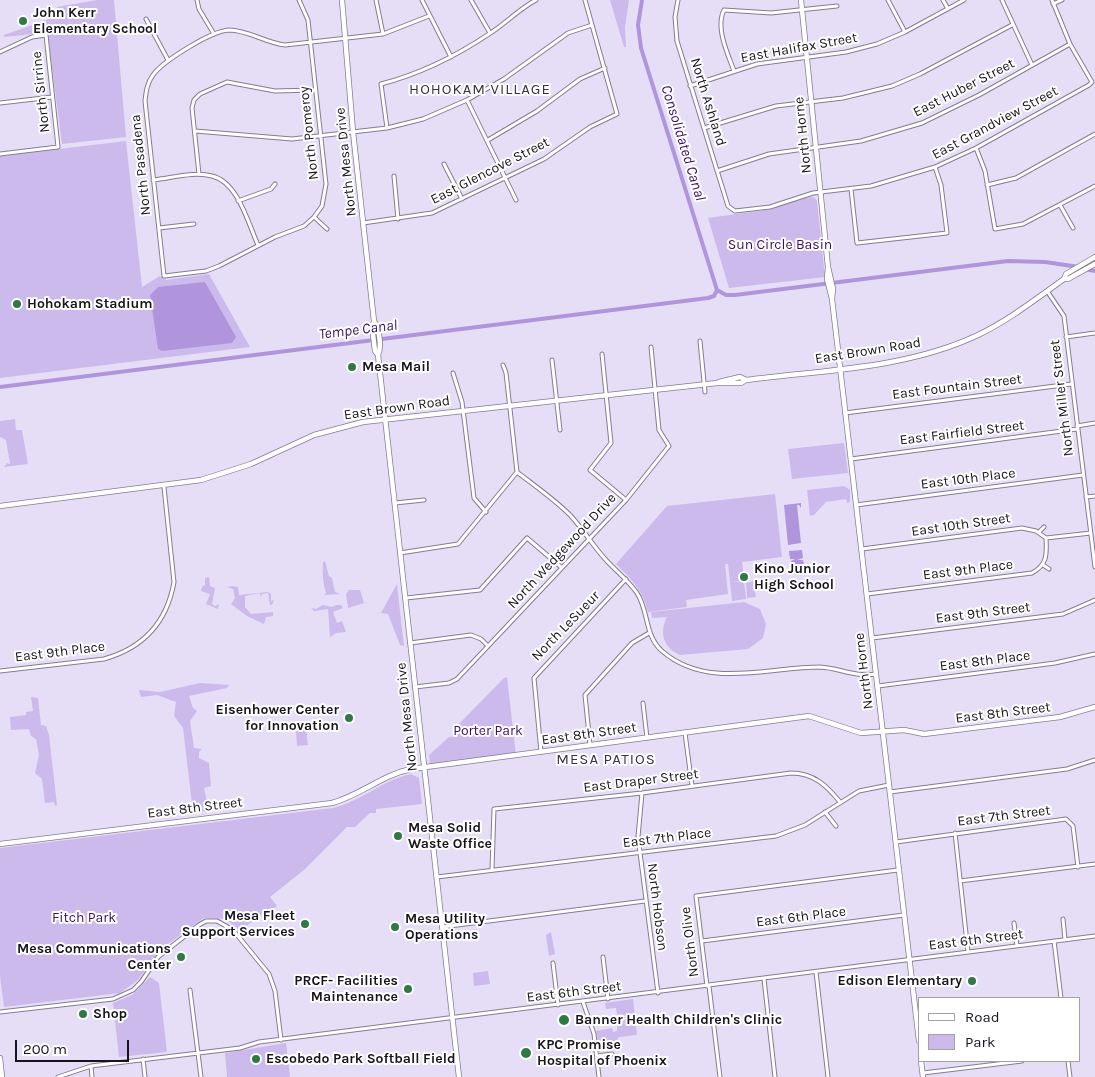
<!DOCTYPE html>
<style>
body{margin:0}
#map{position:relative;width:1095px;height:1077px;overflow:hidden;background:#e6def7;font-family:Karla,sans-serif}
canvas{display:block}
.legend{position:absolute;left:918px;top:997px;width:162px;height:65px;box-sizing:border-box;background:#fff;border:1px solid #a2a1a5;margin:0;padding:6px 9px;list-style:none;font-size:15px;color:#17141d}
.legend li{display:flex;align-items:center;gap:10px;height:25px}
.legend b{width:25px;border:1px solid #a2a1a5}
.scale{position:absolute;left:15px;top:1040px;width:114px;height:22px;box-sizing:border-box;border:2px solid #17141d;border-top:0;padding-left:6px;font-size:15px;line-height:18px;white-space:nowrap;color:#17141d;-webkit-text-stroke:4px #fff;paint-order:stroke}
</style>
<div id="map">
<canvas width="1095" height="1077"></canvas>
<ul class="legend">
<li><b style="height:6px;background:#fff"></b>Road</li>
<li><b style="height:14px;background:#ccbaec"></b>Park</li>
</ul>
<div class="scale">200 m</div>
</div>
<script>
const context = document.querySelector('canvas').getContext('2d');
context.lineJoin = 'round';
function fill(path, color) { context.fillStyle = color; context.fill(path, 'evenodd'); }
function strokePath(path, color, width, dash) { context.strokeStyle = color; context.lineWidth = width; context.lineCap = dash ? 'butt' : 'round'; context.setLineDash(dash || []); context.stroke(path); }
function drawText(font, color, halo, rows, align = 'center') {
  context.font = font + ' Karla,sans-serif'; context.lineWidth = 4; context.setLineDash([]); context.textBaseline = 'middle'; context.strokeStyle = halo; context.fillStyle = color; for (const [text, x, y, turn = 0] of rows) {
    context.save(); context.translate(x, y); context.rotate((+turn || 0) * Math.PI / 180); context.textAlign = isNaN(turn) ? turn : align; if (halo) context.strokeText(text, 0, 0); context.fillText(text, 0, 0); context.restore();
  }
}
const green = new Path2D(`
 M97,0H114L126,137L62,144L48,37L43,33L4,37V35L52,18L57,7Z
 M610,0H629L625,27L626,47H624Z
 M126,141L142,287L160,276L166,280L209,274L250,347L0,378V156Z
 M814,197L817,201L825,277L729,288L708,218L772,209L803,198Z
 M15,419L16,430H22L28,464L4,467L7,463L10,464L6,440L0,437V421Z
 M844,443L848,473L792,479L788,449Z
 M844,486L850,490V502L847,503L846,499L826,502L814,515L810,516L807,490Z
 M775,494L782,557L742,562L744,580L730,582L728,564H725L728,594L686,600L687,607L648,612C643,590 631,579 616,564L667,506Z
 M325,561L329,576L332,578L335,592L340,594L324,595L326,593C323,583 322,573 323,562Z
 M209,577L210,586L215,588L212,604L215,606L219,604L218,609L206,604L210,594L201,591L203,585L205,586V578Z
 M758,580L759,586L754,587L756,597L747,598L746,583Z
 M744,581L746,599L732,601L730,582Z
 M397,584V585L404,646L400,645L388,614L381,613Z
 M231,586L238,587L239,595L268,592L271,594V601L274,600L272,605H270L268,593L262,594L261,597L260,593L245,596V607L251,614L273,612V616L266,617L264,624L247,616L231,604L235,598L233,589L227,587Z
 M349,590H360L364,603L348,608L346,594Z
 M744,602L760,609L766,624L763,638L748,649L680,655C663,648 659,632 667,617L652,618L651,612Z
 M336,605H341L343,608L333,612L337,623L342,621L346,632L336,633L330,637L328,609L314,611L311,608L316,609L323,605L332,607Z
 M507,677L516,755L430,766L429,755L449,737L456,736L455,728L504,678Z
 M200,683L229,685L227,688L189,696L193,708L197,711L190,721L194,748L202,749L199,752V758L209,763L211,786L204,788L209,811L193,812L183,728L174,716L176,702L157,695L141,697L139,690L160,692Z
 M31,697L38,698L41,725L46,726L49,735L57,805L55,806L54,802L45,803L42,779L35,773L39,755L36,739L31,736L29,729L11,730L10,717L26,715V712L33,711Z
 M306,729L308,745L297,746L296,731Z
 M411,774L419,778L422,804L376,809V813H370L355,827H347L304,870L270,897L277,906L268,914L265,912L240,931L226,919L204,918L161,949L138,980L120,993L4,1007L0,976V848L333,808C362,801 382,780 411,774Z
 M551,932L555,954L549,956L546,935Z
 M488,971L490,984L474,986L473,973Z
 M150,977L159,983L167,1052L119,1057L113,1003L132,995Z
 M633,999L637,1035L619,1037L612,1047L600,1051L596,1031L612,1028L613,1032L617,1031V1025L623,1024L622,1014L617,1015L616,1008L606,1009L605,1003Z
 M286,1043L290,1077H227L225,1053Z`);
const water = new Path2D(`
 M205,282L236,337L232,343L162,351L158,349L150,295L158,287Z
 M801,503V508L799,505H797L801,543L788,545L784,505Z
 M802,550L803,558L797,560H803L804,564L798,569L796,564L791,563V561L795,559H790L789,551Z`);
const canal = new Path2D(`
 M642,0L638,25L641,48L717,290
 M1085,269L1095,271
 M717,290L726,295H735L1008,261L1045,262L1079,267
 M0,387L708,298L714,296L717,290`);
const street = new Path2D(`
 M197,0L199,9L214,34
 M299,0L308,20L326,184L322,206L314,217
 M376,0L383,34
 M422,0L451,57
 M471,0L490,33
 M678,0L675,17L677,41L728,206L735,211L770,207L813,193L871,186L935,167L976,148L1089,85L1092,82L1070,44L1052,0
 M888,0L905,32
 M943,0L948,9
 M1002,0L1032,65
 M1053,4L1062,0
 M146,19L168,60
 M0,52L32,37L46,35L58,147L0,154
 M734,71C728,54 715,28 724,10L771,13L837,6
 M690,86L757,64L846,52L877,44L905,32L964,0
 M467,100L516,200
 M0,103L52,97
 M387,128L381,84C420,74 456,56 489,34C505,24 519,9 536,0
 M704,128L776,106L843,98L892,86L920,74L1012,25
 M195,131L292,139L387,128L423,119L467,100L504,79L568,33L592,25
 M488,140L537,111L580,79L605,68
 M976,148L985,171L995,229L1023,224L1095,186
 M444,164L462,199
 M717,171L769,154L861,141L922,123L979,95L1070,44
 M199,174L192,108L194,100L200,94L227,82L275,91L315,90
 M394,176L398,219
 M153,180C172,178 194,171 212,176C238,182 248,223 258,245
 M987,185L1016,178L1095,134
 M851,189L857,243L947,233L941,185L935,167
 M238,201L271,189L275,184
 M1060,205L1073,228
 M363,223L432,213L544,159L590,127L617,114L585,0
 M159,228L194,224
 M327,229L314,217L304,226L275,237L219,266L206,271L164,276L145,101C146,92 147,83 153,75C163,61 211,31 229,30C248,30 266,43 285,45L383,34L429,16
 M1047,291L1064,316L1095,567
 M1066,337L1095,333
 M700,341L705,392
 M602,354L611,443L590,470L626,500
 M552,360L560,430
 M503,365L506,373L517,472C535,486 555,500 570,515C583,529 593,546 606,560C616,571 628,580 637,593C649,611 644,635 662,651C707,690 768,667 820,667C840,668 852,677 876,674
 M453,373L462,402L474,498L486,512
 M845,413L1071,384
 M1077,426L1095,423
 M851,459L1077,429
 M1086,497L1095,496
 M395,503L424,500
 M856,505L1083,475
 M1039,532L1044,527
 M862,549L1022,528L1036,531L1046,538L1091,533
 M400,553L458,544L517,472
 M1043,565L1049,569
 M867,594L1032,573C1047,565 1047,555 1046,538
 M406,598L480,590L527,538L561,567
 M872,638L1063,614L1095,600
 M410,643L471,635L481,639L488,646
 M0,671L104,659C143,648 167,622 174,582L164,487
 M878,686L1055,663L1095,654
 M415,687L449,683L457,679L626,500L669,446L659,430L651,347
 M643,703L647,738
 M685,733L692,786
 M590,745L585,695L632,643L649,633
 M541,752L534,678L626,579
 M890,792L1067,769L1095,760
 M642,793L638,837L658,993
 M825,812L836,826
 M955,833L968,952
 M896,842L1066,819L1073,826L1078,867
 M492,869L494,809L642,793L791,773C814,773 827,786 840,802
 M437,877L776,836L805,825L859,791L889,785
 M960,881L1095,864
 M1063,919L1065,940
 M1014,923L1017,946
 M442,927L645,901
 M702,941L904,915
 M1054,941L1061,998
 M603,957L608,999
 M553,963L558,1005
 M816,972L828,1077
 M764,979L775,1077
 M707,986L696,896L898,870
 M709,986L720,1077
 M190,990L201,1077
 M583,1002L594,1034L599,1077
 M0,1012L113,999L133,990L141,982L158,957L199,925L206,921H217L233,930L269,974L275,991L281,1040
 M597,1056L612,1054
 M143,1059L145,1077
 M1068,1061L1070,1077
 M91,1066L92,1077
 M923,1073L1022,1061
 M58,1077L91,1066L240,1048L259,1042L1095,936`);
const secondary = new Path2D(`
 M342,0L353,132L374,321C379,328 382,347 378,355
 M801,0L828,267L827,279L832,299L919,1041
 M828,267L833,289L832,299
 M1064,279H1068L1095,264
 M374,322L372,326L375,351L378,355L459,1077
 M719,382L740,377L746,380
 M0,506L201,480L251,464L314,435L363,422L717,383H741L746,380C823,370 906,369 978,335C1009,320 1036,299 1064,279L1066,274L1095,257
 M0,844L332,803C361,795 382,775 411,769L809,716L861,733L904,730L924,734L1060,717L1095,707
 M0,1058L2,1077
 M921,1061L923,1077`);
const markers = [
 [23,21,5,"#307845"],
 [17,304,5,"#307845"],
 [352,367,5,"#307845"],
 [744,577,5,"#307845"],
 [349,718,5,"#307845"],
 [398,836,5,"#307845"],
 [305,924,5,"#307845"],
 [395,927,5,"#307845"],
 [181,957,5,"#307845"],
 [972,981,5,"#307845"],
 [408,989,5,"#307845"],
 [83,1014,5,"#307845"],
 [564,1020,6,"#307845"],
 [526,1053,6,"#307845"],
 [256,1059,5,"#307845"]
];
const poiNames = [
 ["John Kerr",33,13],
 ["Elementary School",33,29],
 ["Hohokam Stadium",27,304],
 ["Mesa Mail",362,367],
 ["Kino Junior",754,569],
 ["High School",754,585],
 ["Eisenhower Center",339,710,"right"],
 ["for Innovation",339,726,"right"],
 ["Mesa Solid",408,828],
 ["Waste Office",408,844],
 ["Mesa Fleet",295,916,"right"],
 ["Support Services",295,932,"right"],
 ["Mesa Utility",405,919],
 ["Operations",405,935],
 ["Mesa Communications",171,949,"right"],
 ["Center",171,965,"right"],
 ["PRCF- Facilities",398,981,"right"],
 ["Maintenance",398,997,"right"],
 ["Edison Elementary",962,981,"right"],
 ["Shop",93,1014],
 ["Banner Health Children's Clinic",575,1020],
 ["KPC Promise",537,1045],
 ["Hospital of Phoenix",537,1061],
 ["Escobedo Park Softball Field",266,1059]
];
const streetNames = [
 ["East Halifax Street",799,48,-10],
 ["East Huber Street",964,88,-27],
 ["North Sirrine",41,92,-96],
 ["North Ashland",708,102,73],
 ["East Grandview Street",995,123,-28],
 ["North Pomeroy",309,133,-96],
 ["North Horne",803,135,-96],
 ["North Mesa Drive",346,162,-96],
 ["North Pasadena",141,165,-96],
 ["East Glencove Street",490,171,-27],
 ["East Brown Road",868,351,-9],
 ["East Fountain Street",957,387,-7],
 ["North Miller Street",1062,398,-97],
 ["East Brown Road",397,408,-8],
 ["East Fairfield Street",962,433,-7],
 ["East 10th Place",968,479,-7],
 ["East 10th Street",961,525,-8],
 ["North Wedgewood Drive",562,551,-47],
 ["East 9th Place",968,570,-7],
 ["East 9th Street",983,613,-7],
 ["North LeSueur",566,626,-46],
 ["East 9th Place",60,652,-7],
 ["East 8th Place",985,661,-7],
 ["North Horne",864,671,-97],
 ["East 8th Street",1003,713,-7],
 ["North Mesa Drive",407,717,-96],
 ["East 8th Street",589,734,-8],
 ["East Draper Street",641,781,-7],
 ["East 8th Street",195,808,-7],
 ["East 7th Street",1004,816,-7],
 ["East 7th Place",667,838,-7],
 ["North Hobson",657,907,83],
 ["East 6th Place",801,917,-7],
 ["East 6th Street",976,940,-7],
 ["North Olive",690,942,-97],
 ["East 6th Street",574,992,-7]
];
const parkNames = [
 ["Sun Circle Basin",780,245],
 ["Porter Park",488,731],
 ["Fitch Park",84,918]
];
const neighbourhoodNames = [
 ["HOHOKAM VILLAGE",480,90],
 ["MESA PATIOS",606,760]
];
const waterNames = [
 ["Consolidated Canal",683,143,73],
 ["Tempe Canal",358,330,-7]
];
fill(green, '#ccbaec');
fill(water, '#b095dd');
strokePath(canal, '#b095dd', 4);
strokePath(street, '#847c93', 5);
strokePath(secondary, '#847c93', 6);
strokePath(street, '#fff', 3);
strokePath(secondary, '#fff', 4.5);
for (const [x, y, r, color] of markers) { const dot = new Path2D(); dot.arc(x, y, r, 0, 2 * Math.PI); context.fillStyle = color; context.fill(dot); strokePath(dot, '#fff', 2); }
drawText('bold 14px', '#17141d', '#fff', poiNames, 'left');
drawText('14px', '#17141d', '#fff', streetNames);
drawText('14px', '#3a0f63', '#fff', parkNames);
context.letterSpacing = '1px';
drawText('15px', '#383145', '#fff', neighbourhoodNames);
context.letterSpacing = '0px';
drawText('italic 15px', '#3b1165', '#fff', waterNames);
</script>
